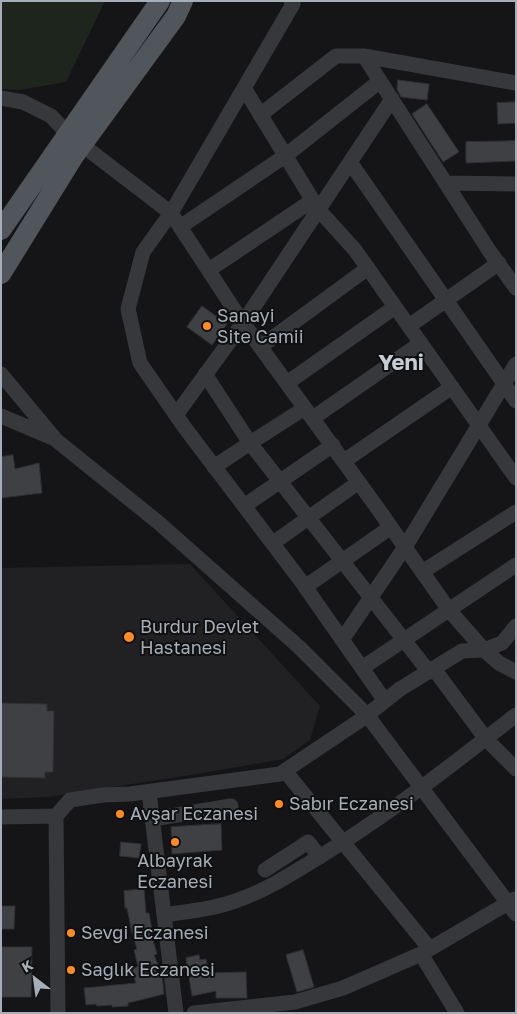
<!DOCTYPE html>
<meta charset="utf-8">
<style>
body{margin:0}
#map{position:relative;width:517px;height:1014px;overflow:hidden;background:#151517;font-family:"Golos Text",sans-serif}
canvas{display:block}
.frame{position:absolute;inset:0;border:2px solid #a6afb8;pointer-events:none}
.north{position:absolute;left:10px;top:954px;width:50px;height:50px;-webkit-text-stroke:4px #101012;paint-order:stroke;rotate:330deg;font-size:14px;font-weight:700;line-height:20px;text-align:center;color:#a6afb8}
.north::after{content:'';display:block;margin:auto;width:18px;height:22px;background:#a6afb8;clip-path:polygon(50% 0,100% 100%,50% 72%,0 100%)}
</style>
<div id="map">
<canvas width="517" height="1014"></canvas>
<div class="frame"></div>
<div class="north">K</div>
</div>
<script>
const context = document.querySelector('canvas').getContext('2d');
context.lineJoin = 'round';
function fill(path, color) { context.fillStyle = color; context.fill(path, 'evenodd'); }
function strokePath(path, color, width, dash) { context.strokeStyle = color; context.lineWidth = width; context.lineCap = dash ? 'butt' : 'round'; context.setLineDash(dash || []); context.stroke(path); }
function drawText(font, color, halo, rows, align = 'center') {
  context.font = font + ' "Golos Text",sans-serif'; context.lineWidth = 4; context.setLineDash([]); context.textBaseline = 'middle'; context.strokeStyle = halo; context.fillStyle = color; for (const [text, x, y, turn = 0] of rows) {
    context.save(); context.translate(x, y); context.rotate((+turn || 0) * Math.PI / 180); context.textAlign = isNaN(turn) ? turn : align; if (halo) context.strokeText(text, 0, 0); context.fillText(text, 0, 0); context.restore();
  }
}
const built = new Path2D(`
 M190,564L320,706L310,740L283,759L197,774L48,797L1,799V568Z`);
const green = new Path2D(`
 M1,1H105L66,82L19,90L1,89Z`);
const building = new Path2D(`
 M398,80L429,84L427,100L401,97L397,89Z
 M516,102V123L498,124L497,103Z
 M427,104L459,152L443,162L412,114Z
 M516,141V161L466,163V142Z
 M202,306L227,324L212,345L187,327Z
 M13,455L15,469L39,463L42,493L1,498V457Z
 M1,703L47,704V711H54L53,772H45V778L1,777Z
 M221,824L222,850L172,854L171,827Z
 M121,842L141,844L139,858L120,856Z
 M144,889L146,913H149L152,930H150L157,954L154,955L162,974L164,994L128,1003V1006L112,1007V1005L97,1006L96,1004L86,1005L84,988L136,983L131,970L138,966L134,950L137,949L132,933L127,908H125L124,891Z
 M1,906H15L14,929H1Z
 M1,947H32L31,997H1Z
 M303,950L314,987L297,992L286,955Z
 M199,955L200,960L206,959L209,973L246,972L247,998H216V991L192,996L186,958Z`);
const minor = new Path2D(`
 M291,1L293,4L171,213L143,252L128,309L140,363L185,428L301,581L385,701
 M364,56L490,252L516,288
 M244,88L318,209L355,250L516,478
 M1,98L23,102L51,116L68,134L171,213L243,323L376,506L449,610L484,650L499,663L516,672
 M260,115L336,56H364L516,83
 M350,162L516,401
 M446,183L516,184
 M180,227L285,156L380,81
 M209,270L313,200
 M409,326L499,263
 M260,347L368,268
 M1,374L56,440L159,523L299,647L367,715L516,914
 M205,374L250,443L305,408
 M287,383L395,307
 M176,415L243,323L392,99
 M1,416L53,438
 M313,418L421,343
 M344,461L452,387
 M214,467L250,443L429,672
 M244,506L333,445
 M273,543L359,482
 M422,572L516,512
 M305,587L391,527
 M342,640L405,547L516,364
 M362,668L516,565
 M434,669L486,739L516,769
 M285,771L430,949
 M149,792L176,1013
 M56,816L58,1013
 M1,817L56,816L70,800L103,795L130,794L280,774L362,719L400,689L462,651L484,650L502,643L516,626
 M153,819L231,806
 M265,870L308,842L320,857
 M164,915C189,911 215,909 238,900C267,890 293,873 319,857C388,815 452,765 516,715
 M421,954L457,1013
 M194,1013L295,1002L343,988L421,954L515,899`);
const major = new Path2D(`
 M1,230L160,1
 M1,274L74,156L176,16L183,1`);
const markers = [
 [207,326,5,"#ff8b25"],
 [129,637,6,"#ff8b25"],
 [279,804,5,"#ff8b25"],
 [120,814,5,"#ff8b25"],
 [175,842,5,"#ff8b25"],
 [71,933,5,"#ff8b25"],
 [71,970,5,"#ff8b25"]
];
const poiNames = [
 ["Sanayi",217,316],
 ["Site Camii",217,337],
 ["Burdur Devlet",140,627],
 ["Hastanesi",140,648],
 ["Sabır Eczanesi",289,804],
 ["Avşar Eczanesi",130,814],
 ["Albayrak",175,861,"center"],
 ["Eczanesi",175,882,"center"],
 ["Sevgi Eczanesi",81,933],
 ["Sağlık Eczanesi",81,970]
];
const districtNames = [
 ["Yeni",401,363]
];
fill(built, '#212124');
fill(green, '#1d251d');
fill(building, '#3f4044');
strokePath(building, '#2f3033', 1);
strokePath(minor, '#36383c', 15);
strokePath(major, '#51565c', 20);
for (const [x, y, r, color] of markers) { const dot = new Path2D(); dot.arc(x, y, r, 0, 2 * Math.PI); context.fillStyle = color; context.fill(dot); strokePath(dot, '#101012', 2); }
drawText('18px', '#a6afb8', '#101012', poiNames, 'left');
drawText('bold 22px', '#c7cdd4', '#101012', districtNames);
</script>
